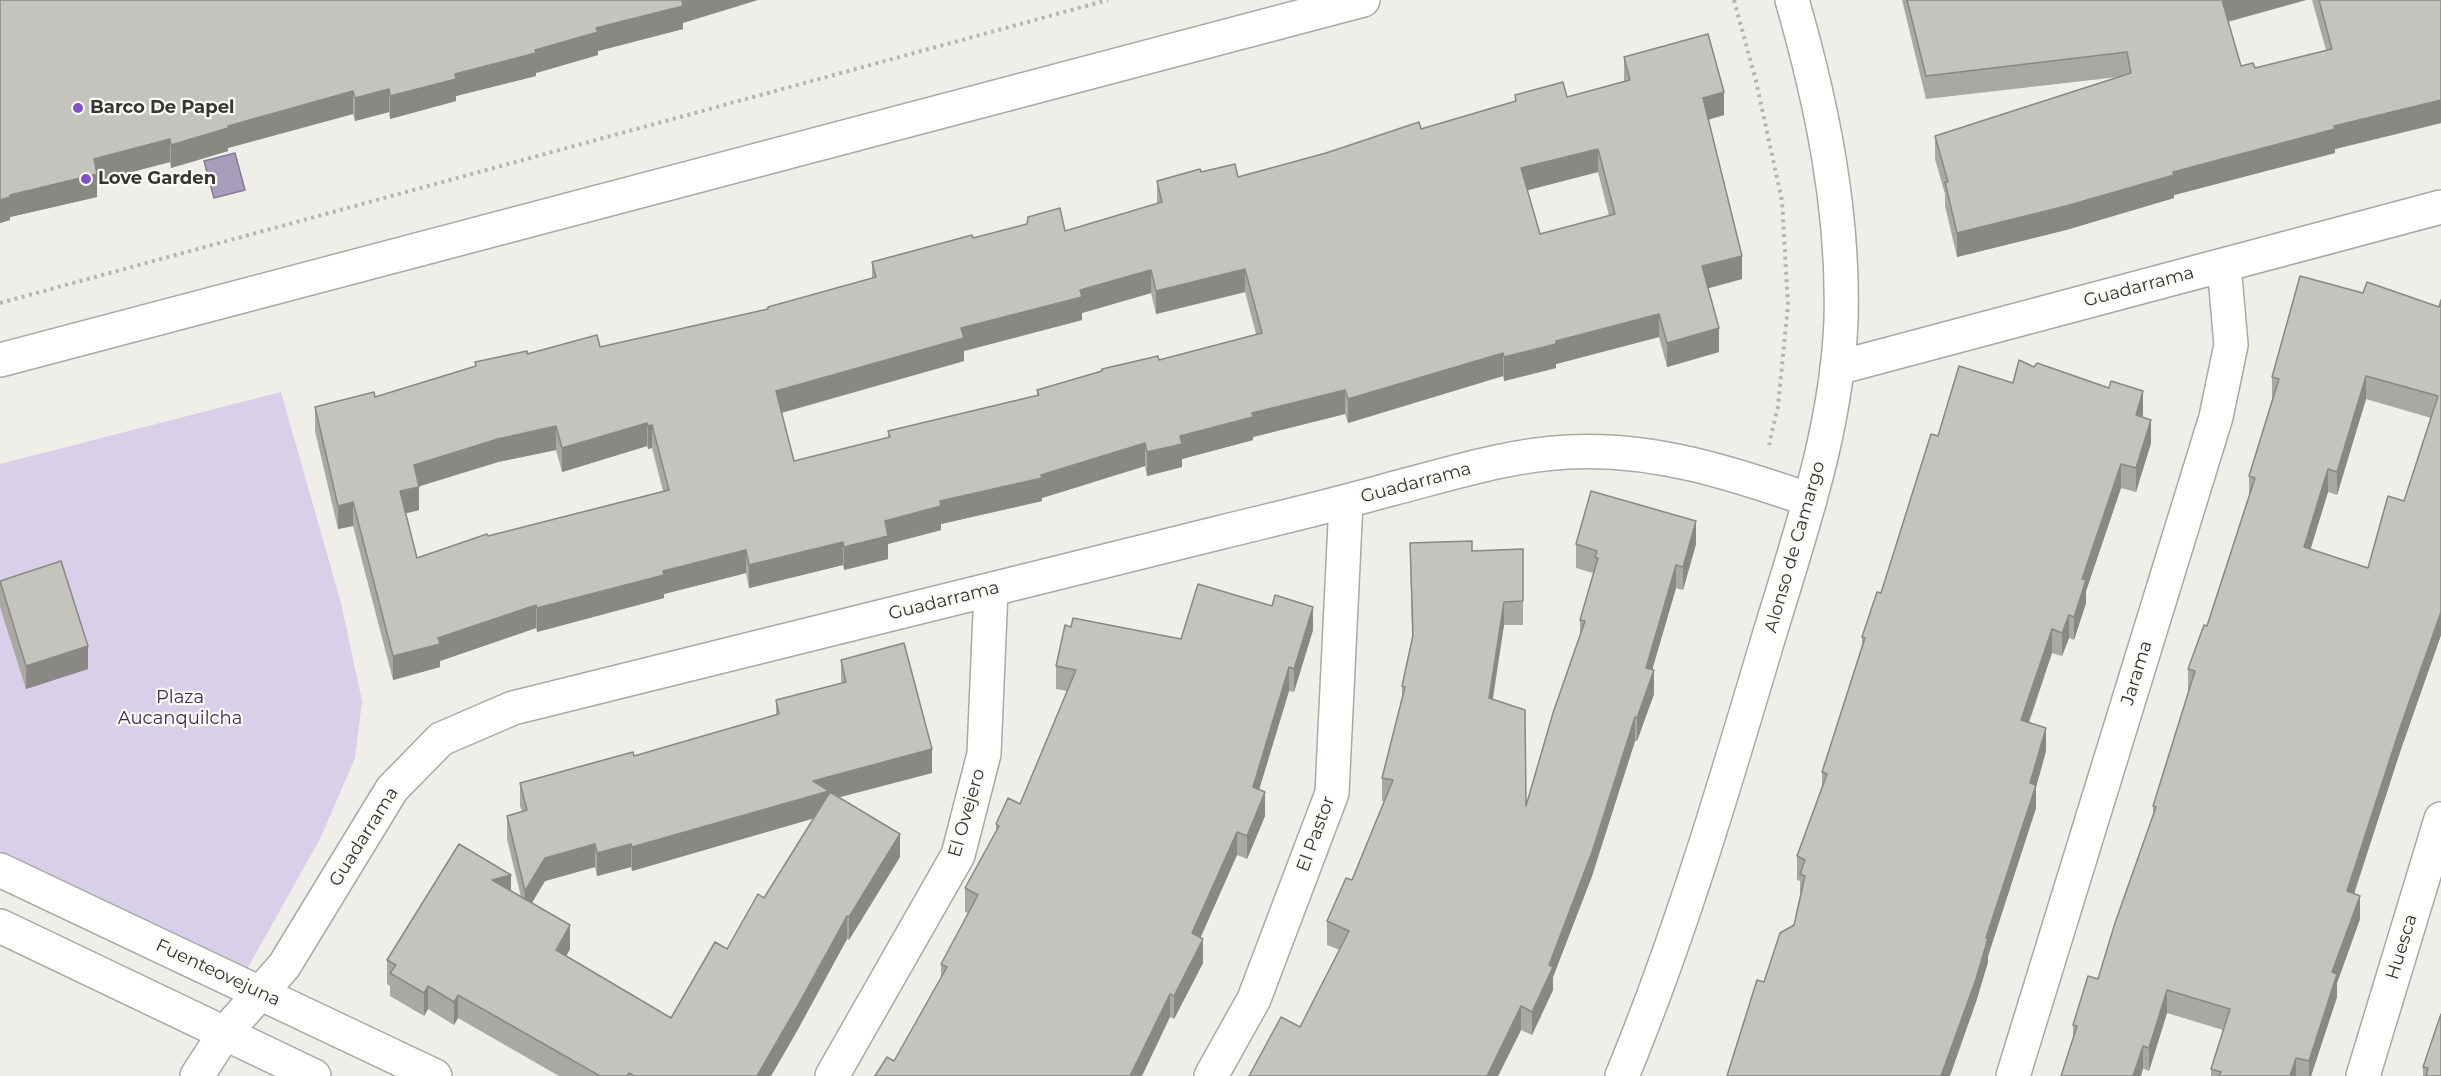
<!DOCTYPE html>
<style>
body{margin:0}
canvas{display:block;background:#efeee8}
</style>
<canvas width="2441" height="1076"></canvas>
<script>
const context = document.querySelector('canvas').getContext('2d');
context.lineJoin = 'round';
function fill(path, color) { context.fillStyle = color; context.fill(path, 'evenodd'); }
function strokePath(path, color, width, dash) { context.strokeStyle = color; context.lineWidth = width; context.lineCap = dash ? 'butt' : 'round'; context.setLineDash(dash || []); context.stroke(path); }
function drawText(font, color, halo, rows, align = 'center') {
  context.font = font + ' Montserrat,sans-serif'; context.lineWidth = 4.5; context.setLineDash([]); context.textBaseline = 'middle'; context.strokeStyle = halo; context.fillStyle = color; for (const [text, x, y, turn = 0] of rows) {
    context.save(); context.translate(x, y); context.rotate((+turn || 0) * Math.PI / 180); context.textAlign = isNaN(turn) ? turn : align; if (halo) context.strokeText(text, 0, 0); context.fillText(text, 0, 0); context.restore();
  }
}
const green = new Path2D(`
 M281,392L341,603L362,701L355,758L320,839L247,969L0,853V464Z`);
const water = new Path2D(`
 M235,153L245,190L214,198L204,161Z`);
const path = new Path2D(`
 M1734,0L1756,81L1782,201L1788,305L1778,406L1769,445
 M0,303L1108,0`);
const minor = new Path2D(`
 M1837,368L2441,207
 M0,870L435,1076
 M0,926L314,1076
 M197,1076L224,1034L284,966L392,789L441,739L513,708C749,649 986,591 1222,532C1279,518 1335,505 1391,489C1450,474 1507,455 1568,452C1652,447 1732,473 1810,500
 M832,1076L958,855L984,754L991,590
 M1211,1076L1254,999L1332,793L1346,502
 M2013,1076L2216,417L2231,345L2224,265
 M2363,1076L2441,819`);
const tertiary = new Path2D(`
 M1622,1076C1680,936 1723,791 1766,646C1798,539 1837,432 1841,320C1844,211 1822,104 1792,0`);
const secondary = new Path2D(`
 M0,360L1363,0`);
const wall = new Path2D(`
 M0,0L683,23V29L598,51V55L536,73V76L456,96V101L390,119L389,112L355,121L353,114L228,148V151L171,168L170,162L97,181V197L10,217V220L0,223Z
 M1902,0H2306L2228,22L2241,66L2255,68L2326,50L2312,0H2441V123L2335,149V153L2174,195V198L2066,230L1957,257L1945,206V194L1935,159V136L2118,77L1926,99Z
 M1624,57L1724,115L1708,120L1742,279L1708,288L1719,352L1667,367L1659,337L1556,364V368L1504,381L1503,376L1348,423L1345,414L1253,437V440L1182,459V467L1147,476L1145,466L1042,498V501L941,524V530L888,544V559L844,570L843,565L749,588L746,573L664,594V598L537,632L536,628L440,661V667L393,680L353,526L338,529L315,431V407L375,397L475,366V362L527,354L600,347L768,309L872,278V262L973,238L1065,231L1157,204V181L1201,172L1238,177L1421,129L1515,101V95L1567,97L1624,81ZM1598,172L1609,216L1540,234L1527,190ZM1245,292L1256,334L1159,360L1037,390V395L888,431V438L794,461L782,413L964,361V351L1082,320V313L1151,293L1156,314ZM647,446L648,449L652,448L663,491L488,536L417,558L406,513L419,510V486L498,462L556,450L562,472Z
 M2363,293L2439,307L2441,635L2400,752L2354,894L2360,919L2337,983V997L2311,1076H2211V1069L2223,1030L2167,1013L2149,1071L2073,1038V1025L2098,979L2153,816V806L2188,692V669L2207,626L2249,498V476L2272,399V377ZM2366,399L2431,418L2404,501L2368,568L2310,549L2328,492L2337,495Z
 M2013,383L2143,414L2142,417L2151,443L2136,492L2121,488L2086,591V603L2074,640L2069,638L2062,656L2052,653L2029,723L2046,751L2036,787V808L1988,956V962L1976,1002L1764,982L1794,925L1800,895V881L1797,880V856L1822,788V772L1862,645V637L1881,593L1938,436Z
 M1410,543L1472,551L1523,549V625H1504L1493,699L1526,806L1580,637V620L1593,573L1576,568V544H1696L1683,590L1676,588L1652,670L1654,694L1637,741H1635L1592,876L1553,977V990L1532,1035L1521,1030L1498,1076H1249L1300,1027L1340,950L1327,945V921L1352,880L1384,801H1382V778L1402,698V686L1412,638Z
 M0,581L88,669L26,689L0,607Z
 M1071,627L1181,639L1313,630L1294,692L1289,691L1259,789L1265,816L1247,859L1237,855L1200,938L1203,963L1174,1019L1170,1017L894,1061L941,977V964L968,913L965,912V888L996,831V824L1020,804L1067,691L1056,689V666Z
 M841,660L932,773L839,797L900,857L849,940L847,939L797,1031L771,1076H559L458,1018L454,1025L428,1009L424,1016L390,996V986L387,984V960L511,891L521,897L507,839V816L522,811L520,806V783L634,756L776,715V700L841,683ZM814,818L764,898L727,949L671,1018L566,956L570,949L532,903L545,881L595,867L597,876L631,867L632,871Z
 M2441,1014V1076H2423V1067Z`);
const shadedWall = new Path2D(`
 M685,0H758L683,23V29L598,51V55L536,73V76L456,96V101L390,119V96L455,74L535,50L596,28Z
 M2222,0H2306L2222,23Z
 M389,89V112L355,121V98Z
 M353,91V114L228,148V151L171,168V145L228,126Z
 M1724,92V115L1703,121V98Z
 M2441,100V123L2335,149V153L2174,195V198L2066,230L1957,257V233L2334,126Z
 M170,139V162L97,181V197L10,217V220L0,223V200L10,195L94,159Z
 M1598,149V172L1521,192V168Z
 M1742,256V279L1702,290V266Z
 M1245,269V292L1156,314V291Z
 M1151,270V293L1082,313V320L964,351V361L776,414V391L961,328L1080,290Z
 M1659,314V337L1556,364V368L1504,381V357L1556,341Z
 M1719,328V352L1667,367V343Z
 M1503,353V376L1348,423V399Z
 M2366,376V399L2337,495V472Z
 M1345,390V414L1253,437V440L1182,459V467L1147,476V452L1180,436L1252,413Z
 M2143,391V414L2136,439V415Z
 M2151,420V443L2136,492V468Z
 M647,423V446L562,472V448Z
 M652,425V448L648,449V426Z
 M556,426V450L498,462L414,488L419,487V510L400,515V491L414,465L498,439Z
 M1145,443V466L1042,498V501L941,524V530L888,544V559L844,570V547L885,521L940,501L1041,475Z
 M2121,464V488L2086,591V603L2074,640V617L2082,579Z
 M2328,469V492L2304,571V547Z
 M353,502V526L338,529V506Z
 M1696,521V544L1683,590V567Z
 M843,542V565L749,588V565Z
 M746,550V573L664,594V598L537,632V608L663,571Z
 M1676,565V588L1646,691V668Z
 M2441,591V635L2400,752L2347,915V891Z
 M1504,602V625L1489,721V698Z
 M536,605V628L440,661V667L393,680V656L438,638Z
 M1313,607V630L1294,692V669Z
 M2069,615V638L2062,656V633Z
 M2052,629V653L2021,744V720Z
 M88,646V669L26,689V666Z
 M1289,667V691L1253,810V787Z
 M1654,670V694L1637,741V718Z
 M1635,717V741L1592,876L1553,977V990L1532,1035V1012Z
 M2046,728V751L2036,787V808L1988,956V962L1976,1002L1950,1076H1941Z
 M932,749V773L829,800V814L632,871V847L813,781Z
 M1265,792V816L1247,859V836Z
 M1237,832V855L1192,957V933Z
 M900,834V857L849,940V917Z
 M595,844V867L545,881L525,914V891L545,858Z
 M631,844V867L597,876V853Z
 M511,875V899L492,880Z
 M2360,896V919L2337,983V997L2311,1076H2309V1061L2332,972Z
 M847,916V939L797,1031L771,1076H757Z
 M570,925V949L556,974V950Z
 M1203,939V963L1174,1019V996Z
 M428,986V1009L424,1016V993Z
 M2167,990V1013L2149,1071V1048Z
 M1170,994V1017L1142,1076H1130Z
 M458,995V1018L454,1025V1002Z
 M1521,1006V1030L1498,1076H1487Z
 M2143,1046V1069L2141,1076H2133Z
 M2296,1058V1076H2290Z`);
const building = new Path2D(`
 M0,0H685L682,1L683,6L596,28L598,32L535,50L536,53L455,74L456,79L390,96L389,89L355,98L353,91L228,126V128L171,145L170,139L94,159L97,174L10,195V197L0,200Z
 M1907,0H2222L2241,66L2253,63L2255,68L2332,49L2319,0H2441V100L2334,126L2335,129L2173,172L2174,175L2066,206L1957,233L1945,182H1948L1935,136L2131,73L2127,52L1926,76Z
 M1708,34L1724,92L1703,98L1742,256L1702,266L1719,328L1667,343L1659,314L1556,341V344L1504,357L1503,353L1348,399L1345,390L1252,413L1253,417L1180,436L1182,444L1147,452L1145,443L1041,475L1042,478L940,501L941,506L885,521L888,536L844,547L843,542L749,565L746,550L663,571L664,575L537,608L536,605L438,638L440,644L393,656L353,502L338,506L315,407L374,392L375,397L476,366L475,362L527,351V354L597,335L600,347L768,309V307L876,277L872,262L972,235L973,238L1027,224L1028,217L1060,208L1065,231L1162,202L1157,181L1200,169L1201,172L1235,164L1238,177L1326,153L1419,122L1421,129L1516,101L1515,95L1563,82L1567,97L1630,80L1624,57ZM1598,149L1615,214L1540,234L1521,168ZM1245,269L1262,333L1159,360L1158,356L1102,369V371L1037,390L1039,395L888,431L890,437L794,461L776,391L964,338L961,328L1082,297L1080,290L1151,270L1156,291ZM647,423L648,426L652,425L669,490L488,536L487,534L417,558L400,491L419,487L414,465L498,439L556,426L562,448Z
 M2300,276L2363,293L2367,282L2439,307L2441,300V612L2400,728L2347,891L2360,896L2332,972L2337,974L2309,1061L2296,1058L2290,1076H2219L2221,1072L2211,1069L2230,1009L2167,990L2149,1048L2143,1046L2133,1076H2061L2077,1026L2073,1025L2088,976L2098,979L2115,923L2156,807L2153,806L2195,671L2188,669L2204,625L2207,626L2255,478L2249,476L2279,379L2272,377ZM2366,376L2438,396L2404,501L2388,496L2368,568L2304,547L2328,469L2337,472Z
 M2019,360L2034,367L2037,363L2109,388L2111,381L2143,391L2136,415L2151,420L2136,468L2121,464L2082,579L2086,580L2074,617L2069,615L2062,633L2052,629L2021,720L2046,728L2030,783L2036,785L1986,938H1988L1976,979L1941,1076H1727L1757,980L1764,982L1780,933L1794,925L1805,876L1800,874L1805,860L1797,856L1827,774L1822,772L1865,638L1862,637L1877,592L1881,593L1931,434L1938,436L1959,366L2013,383Z
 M1591,491L1696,521L1683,567L1676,565L1646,668L1654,670L1637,718L1635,717L1592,852L1549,965L1553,967L1532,1012L1521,1006L1487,1076H1249L1281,1017L1300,1027L1349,931L1327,921L1346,878L1352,880L1393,780L1382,778L1405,687L1402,686L1413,635L1410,543L1472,541V551L1523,549V601L1504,602L1489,698L1525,710L1526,806L1553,713L1585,621L1580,620L1598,558L1595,557L1597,551L1576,544Z
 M61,561L88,646L26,666L0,581Z
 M1198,584L1272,606L1275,595L1313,607L1294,669L1289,667L1253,787L1265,792L1247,836L1237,832L1192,933L1203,939L1174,996L1170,994L1130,1076H875L887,1057L894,1061L947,967L941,964L978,895L965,888L999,826L996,824L1008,798L1020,804L1076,670L1056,666L1065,625L1071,627L1073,618L1181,639Z
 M904,643L932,749L813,781L829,791L632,847L631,844L597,853L595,844L545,858L525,891L507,816L527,810L520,783L633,752L634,756L779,714L776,700L846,682L841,660Z
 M830,792L900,834L849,917L847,916L797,1007L757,1076H634L629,1073L627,1076H600L458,995L454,1002L428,986L424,993L390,973L396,965L387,960L459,844L511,875L492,880L570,925L556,950L671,1018L715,942L727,949L758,894L764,898Z
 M2441,1014V1076H2426L2428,1068L2423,1067Z`);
const markers = [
 [78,108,6,"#8451c9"],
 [86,179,6,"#8451c9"]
];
const poiNames = [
 ["Barco De Papel",90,108],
 ["Love Garden",98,179]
];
const streetNames = [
 ["Guadarrama",2139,287,-15],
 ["Guadarrama",1416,483,-15],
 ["Alonso de Camargo",1795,547,-74],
 ["Guadarrama",944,601,-14],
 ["Jarama",2137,673,-73],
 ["El Ovejero",967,813,-74],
 ["El Pastor",1316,834,-70],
 ["Guadarrama",364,837,-58],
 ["Huesca",2402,947,-73],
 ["Fuenteovejuna",218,973,25]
];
const parkNames = [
 ["Plaza",180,698],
 ["Aucanquilcha",180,719]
];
fill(green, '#d8d0e8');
fill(water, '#a69dba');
strokePath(water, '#847e91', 1.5);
strokePath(minor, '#aaa9a4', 36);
strokePath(tertiary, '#aaa9a4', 36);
strokePath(secondary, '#aaa9a4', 36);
strokePath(path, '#b6b5b0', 4, [3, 4.5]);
strokePath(minor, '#fff', 33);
strokePath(tertiary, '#fff', 33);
strokePath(secondary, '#fff', 33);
fill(wall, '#a9a8a3');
fill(shadedWall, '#898884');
fill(building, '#c4c3bd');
strokePath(building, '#898884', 1.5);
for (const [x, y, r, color] of markers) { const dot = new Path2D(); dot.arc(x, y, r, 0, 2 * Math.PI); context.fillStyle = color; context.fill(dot); strokePath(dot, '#fdfbf5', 2); }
drawText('bold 18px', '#353532', '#fdfbf5', poiNames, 'left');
drawText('18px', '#353532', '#fdfbf5', streetNames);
drawText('18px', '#3c2c55', '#fdfbf5', parkNames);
</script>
